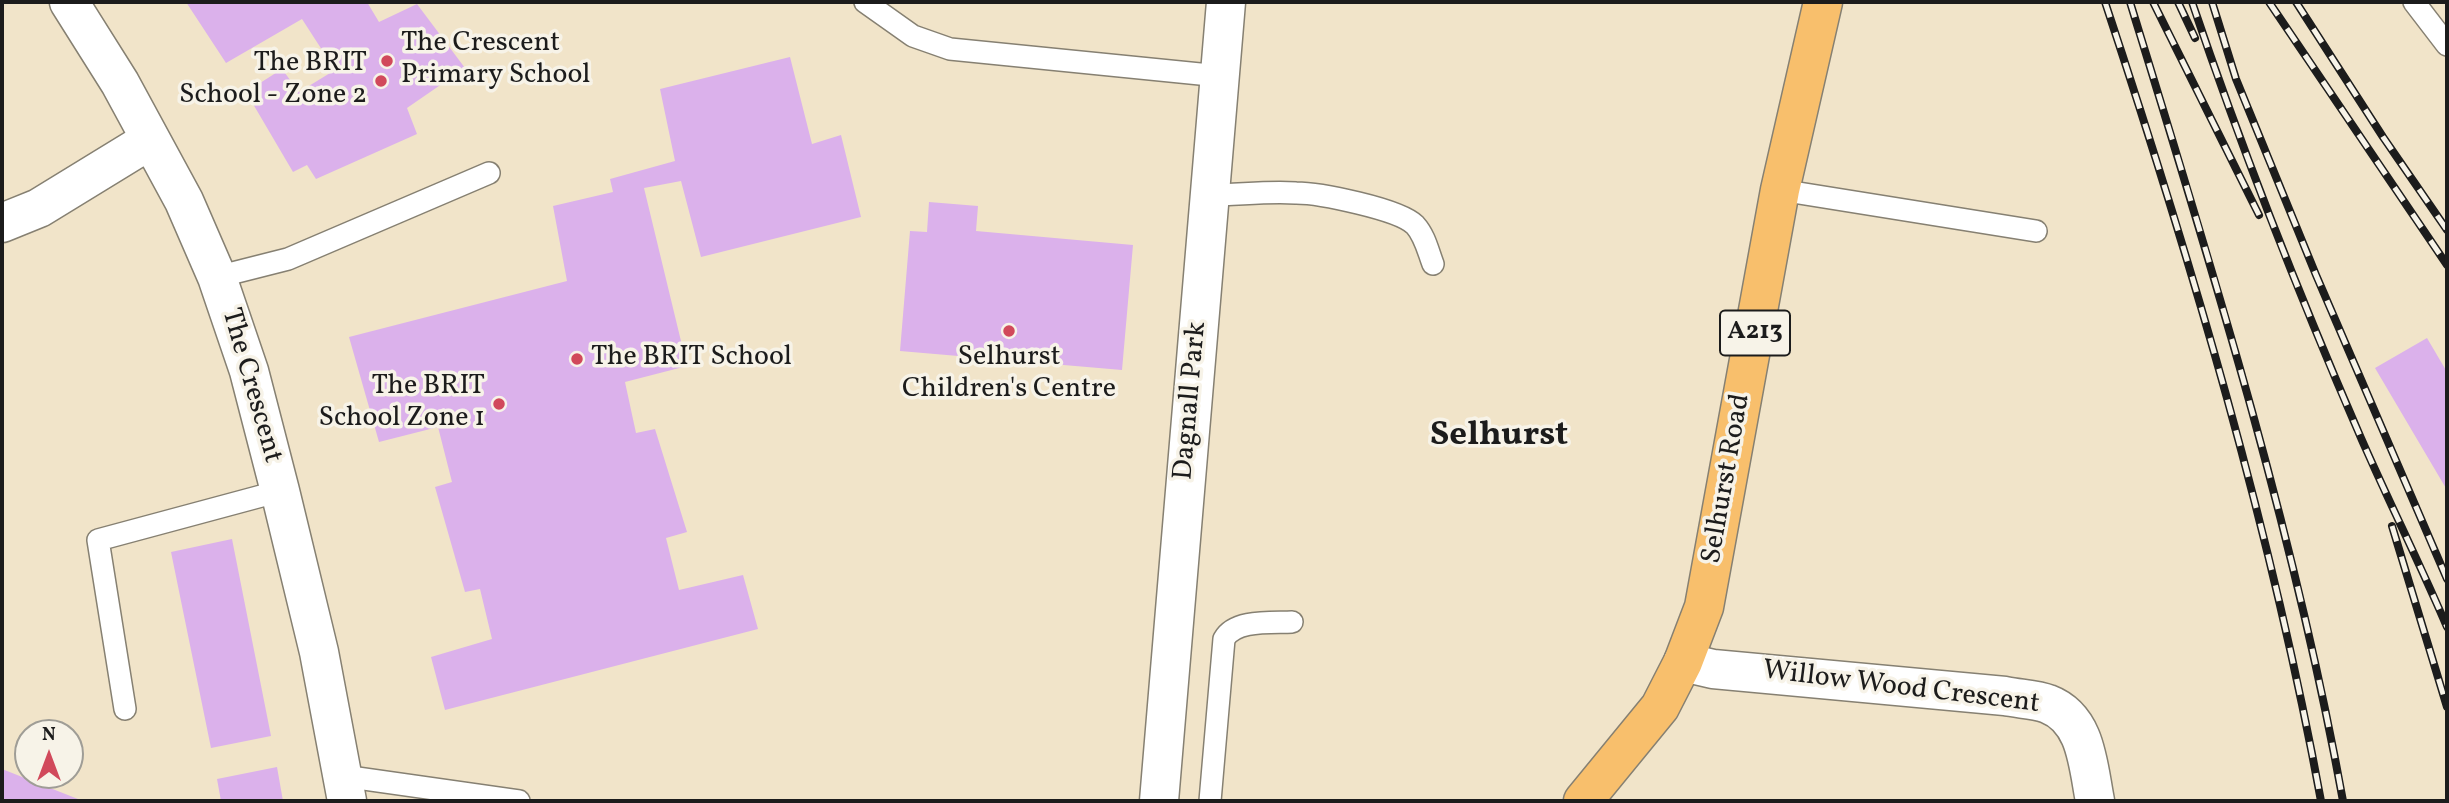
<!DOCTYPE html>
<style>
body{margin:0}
#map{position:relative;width:2449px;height:803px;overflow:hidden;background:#f1e4c9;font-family:Vollkorn,serif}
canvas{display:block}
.frame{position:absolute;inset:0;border:4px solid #1c1c1c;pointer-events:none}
.north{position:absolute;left:14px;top:719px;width:70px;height:70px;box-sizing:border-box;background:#f7f3e8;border:2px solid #9f9d96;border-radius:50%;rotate:0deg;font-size:19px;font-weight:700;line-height:28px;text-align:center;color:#1c1c1c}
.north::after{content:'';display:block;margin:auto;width:24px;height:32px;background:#d1495b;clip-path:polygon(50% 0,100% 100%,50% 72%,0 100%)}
</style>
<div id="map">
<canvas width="2449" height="803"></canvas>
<div class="frame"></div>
<div class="north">N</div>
</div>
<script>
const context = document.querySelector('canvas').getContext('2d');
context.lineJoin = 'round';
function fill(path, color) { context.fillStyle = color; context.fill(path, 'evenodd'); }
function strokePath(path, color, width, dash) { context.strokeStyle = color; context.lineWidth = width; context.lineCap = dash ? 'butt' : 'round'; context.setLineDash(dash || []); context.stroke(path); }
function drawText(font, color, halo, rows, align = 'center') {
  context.font = font + ' Vollkorn,serif'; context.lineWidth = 7; context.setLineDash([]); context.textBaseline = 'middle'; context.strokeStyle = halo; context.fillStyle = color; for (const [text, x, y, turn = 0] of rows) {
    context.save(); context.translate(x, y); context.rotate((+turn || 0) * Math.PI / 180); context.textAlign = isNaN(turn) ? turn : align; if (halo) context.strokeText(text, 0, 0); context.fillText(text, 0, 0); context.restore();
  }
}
const building = new Path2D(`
 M186,2H367L379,22L417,4L465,68L407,108L417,134L316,179L307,165L293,172L246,92L282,69L299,92L335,70L302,19L226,63Z
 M790,57L812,144L841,135L861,217L701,257L681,181L644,188L687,366L625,382L636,433L655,429L687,532L666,538L679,590L743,575L758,629L445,710L431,657L492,639L480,589L465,592L435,487L452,482L438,427L379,442L349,337L567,281L553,206L613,192L610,179L675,161L660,89Z
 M929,202L978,206L976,231L1133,245L1122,370L900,351L910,231L927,232Z
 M2427,338L2447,372V490L2375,368Z
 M232,539L271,736L211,748L171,552Z
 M277,767L283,801H221L217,779Z
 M2,769L83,801H2Z`);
const lane = new Path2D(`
 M865,2L913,36L950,49L1220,76
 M2414,2L2447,45
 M1780,190L2036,231
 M1210,195C1238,195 1267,191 1296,193C1319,193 1399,209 1415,225C1425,236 1428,251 1433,264
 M217,277L288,259L489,173
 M125,709L98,540L280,491
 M343,776L519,801
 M1210,801L1224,639C1235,619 1272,623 1292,622`);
const street = new Path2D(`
 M69,2L120,83L184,201L217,277L249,371L280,491L319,652L347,801
 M2,223L39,208L150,140
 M1683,662L1713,669L2005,696C2019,699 2036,699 2048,704C2087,719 2088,766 2095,801
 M1159,801L1226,2`);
const primary = new Path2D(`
 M1583,801L1660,707L1683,662L1704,607L1780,190L1823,2`);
const rail = new Path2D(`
 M2105,2C2192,264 2271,529 2321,801
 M2130,2C2211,265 2294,530 2343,801
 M2153,2L2259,215
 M2178,2L2195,38
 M2192,2C2242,150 2299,295 2361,438C2389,502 2420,564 2447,627
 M2212,2L2236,79L2316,275L2447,579
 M2269,2L2447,265
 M2296,2L2383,137L2447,230
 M2392,526L2447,707`);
const markers = [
 [387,61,7,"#d1495b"],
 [381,81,7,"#d1495b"],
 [1009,331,7,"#d1495b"],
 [577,359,7,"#d1495b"],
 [499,404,7,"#d1495b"]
];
const shields = [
 [1755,333,70]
];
const shieldNames = [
 ["A213",1755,333]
];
const poiNames = [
 ["The Crescent",401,45],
 ["Primary School",401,77],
 ["The BRIT",367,65,"right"],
 ["School - Zone 2",367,97,"right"],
 ["The BRIT School",591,359],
 ["Selhurst",1009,359,"center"],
 ["Children's Centre",1009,391,"center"],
 ["The BRIT",485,388,"right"],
 ["School Zone 1",485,420,"right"]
];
const streetNames = [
 ["The Crescent",250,386,74],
 ["Dagnall Park",1192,401,-85],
 ["Selhurst Road",1728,479,-80],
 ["Willow Wood Crescent",1901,689,7]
];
const districtNames = [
 ["Selhurst",1499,438]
];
fill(building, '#dbb1eb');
strokePath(lane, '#868072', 24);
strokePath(street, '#868072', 41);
strokePath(primary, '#868072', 41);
strokePath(lane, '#fff', 21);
strokePath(street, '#fff', 38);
strokePath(primary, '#f8bf6c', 38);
strokePath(rail, '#1c1c1c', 8);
strokePath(rail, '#f7f3e8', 5, [16]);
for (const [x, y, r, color] of markers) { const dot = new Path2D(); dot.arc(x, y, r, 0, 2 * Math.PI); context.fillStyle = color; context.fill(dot); strokePath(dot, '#f7f3e8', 2.5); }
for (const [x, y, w] of shields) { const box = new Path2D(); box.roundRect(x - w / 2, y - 22.5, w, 45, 5); context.fillStyle = '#f7f3e8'; context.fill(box); strokePath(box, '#1c1c1c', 2); }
drawText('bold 26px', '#1c1c1c', null, shieldNames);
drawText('28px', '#1c1c1c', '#f7f3e8', poiNames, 'left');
drawText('28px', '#1c1c1c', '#f7f3e8', streetNames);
drawText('bold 35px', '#1c1c1c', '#f7f3e8', districtNames);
</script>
